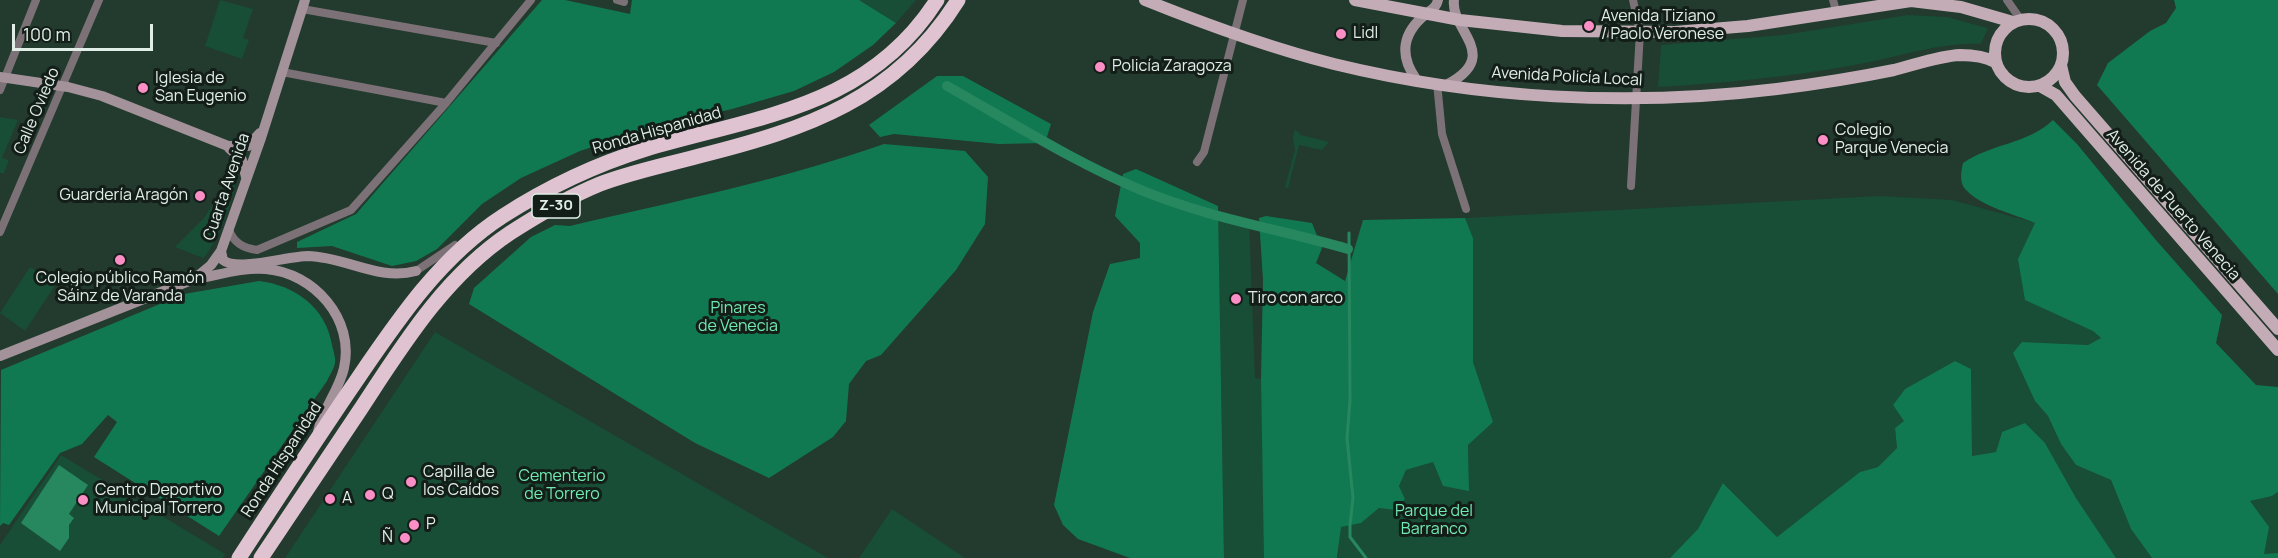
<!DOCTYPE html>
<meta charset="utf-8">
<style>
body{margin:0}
#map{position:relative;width:2278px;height:558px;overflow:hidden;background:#233a2e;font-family:Manrope,sans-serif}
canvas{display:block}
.scale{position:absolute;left:12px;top:24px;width:141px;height:27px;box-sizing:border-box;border:3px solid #e1eee7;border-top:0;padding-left:8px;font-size:18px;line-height:21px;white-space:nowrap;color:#e1eee7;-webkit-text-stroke:4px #141e19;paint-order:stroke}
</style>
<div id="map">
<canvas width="2278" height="558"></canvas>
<div class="scale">100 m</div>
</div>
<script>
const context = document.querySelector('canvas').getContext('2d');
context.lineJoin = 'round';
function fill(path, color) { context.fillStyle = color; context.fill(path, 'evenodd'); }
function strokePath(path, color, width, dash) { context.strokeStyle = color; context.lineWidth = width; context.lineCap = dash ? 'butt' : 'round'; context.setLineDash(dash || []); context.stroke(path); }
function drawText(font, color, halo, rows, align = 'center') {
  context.font = font + ' Manrope,sans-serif'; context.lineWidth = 6; context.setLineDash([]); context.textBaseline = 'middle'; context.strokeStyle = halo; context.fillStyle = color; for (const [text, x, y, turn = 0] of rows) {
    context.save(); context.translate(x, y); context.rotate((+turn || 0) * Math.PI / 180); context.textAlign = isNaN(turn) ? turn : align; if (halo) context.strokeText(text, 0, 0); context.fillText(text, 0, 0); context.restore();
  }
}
const green = new Path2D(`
 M220,0L253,9L243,38L249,40L242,59L205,46Z
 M859,0H916L896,23Z
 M1908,15L1947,17L1988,28L1981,44C1938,42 1897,58 1855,65C1789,77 1724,83 1658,87L1661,45L1783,35Z
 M0,117L18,120L2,158L9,160L4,173H0Z
 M1295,129L1301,135L1329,142L1322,150L1299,145L1288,188L1285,187L1295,150L1293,138Z
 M236,168C239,190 220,236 206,255L203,258L175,247L204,218Z
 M1880,196L1952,200L2036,223L2018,259L2101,338L2088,345L2022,342L2035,401L2048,416L2061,444L2076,465L2111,480L2131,529L2152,558H2116L2076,498L2045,443L2002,432L1996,452L1972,456L1971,370L1955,361L1905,389L1893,405L1905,421L1895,428L1897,448L1878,467L1860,472L1777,537L1724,483L1698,529L1670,558H1338L1340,527L1361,523L1379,508L1396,509L1405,499L1399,486L1406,470L1433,462L1443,486L1469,490L1468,445L1492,422L1473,362V238L1465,218Z
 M1249,219L1255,378L1261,379L1265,558H1224L1218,220Z
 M30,267L56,284L25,331L0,313Z
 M435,332L828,558H285Z
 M61,455L225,554L223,558H0V545Z
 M2278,492V553L2264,555L2250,501L2272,496Z
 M892,509L965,558H859Z`);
const forest = new Path2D(`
 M542,0H565L630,14L632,0H859L896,23L873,45L834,72L794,91L732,109L646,129L580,151L521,178L482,204L437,249L416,261L392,266L332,246L297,248V242L356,214Z
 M2174,0H2278V294L2097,85L2108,63L2150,31L2166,23L2176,8Z
 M937,76H963L1051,124L1045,143L999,144L894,134L880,137L869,125Z
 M2053,120L2077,144L2155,239L2222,315L2216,343L2256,385L2278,387V492L2272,496L2250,501L2269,527L2264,554L2278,553V558H2152L2131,529L2111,480L2076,465L2061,444L2048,416L2035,401L2013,353L2022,342L2088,345L2101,338L2093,331L2025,300L2018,259L2035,223C2014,214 1982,207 1966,190C1959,183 1961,172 1963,163C1990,144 2028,144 2053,120Z
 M884,144L965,151L988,177L985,224L956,270L881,355L866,361L849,384L846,421L833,437L769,478L695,443L469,304L474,288L531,237L555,225L570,226C676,201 782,180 884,144Z
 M1136,169L1218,206L1224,558H1130L1078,539L1063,525L1054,505L1093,312L1110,264L1140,258V243L1115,216L1123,174Z
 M1266,216L1312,223L1322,248L1316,263L1345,281L1363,220L1465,218L1473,238V362L1493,422L1468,445L1469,491L1443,486L1433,462L1406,470L1399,486L1405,499L1396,510L1379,508L1361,523L1341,527L1337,558H1264L1261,379L1263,280L1259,218Z
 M259,281C294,285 326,307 332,345C333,350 336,358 335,363C334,369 329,376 327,381L219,536L94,457L117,422L108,415L82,444L60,453L9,525L3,523L0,526L1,370L184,294Z
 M1955,361L1971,369L1972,456L1996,452L2002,432L2025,423L2045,443L2076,498L2116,558H1670L1698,529L1723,483L1777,537L1860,472L1878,467L1897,448L1895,428L1904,421L1893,405L1905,389Z`);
const water = new Path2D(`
 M59,465L88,485L69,514L74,518L69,525V538L60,551L21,523Z`);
const stream = new Path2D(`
 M1349,233L1350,400L1347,438L1353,498L1350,525V537L1366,558`);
const canal = new Path2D(`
 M947,86C1011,122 1074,162 1141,190C1208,218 1279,229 1348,249`);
const street = new Path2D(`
 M617,0L624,2
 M1833,0L1837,14
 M2007,0L2021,20
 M302,9L496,43
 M282,72L446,103
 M1437,83L1442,134L1466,209
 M0,90L36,0
 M1197,162L1204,152L1243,0
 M1631,186L1640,32L1633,0
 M229,230C234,243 243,248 257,250L351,210L446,103L531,0
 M0,232L99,0
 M416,271L455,245`);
const secondary = new Path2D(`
 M0,77L68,87L102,96L228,146H248L260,133
 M1416,79C1399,55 1402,33 1426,14C1432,9 1436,8 1438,0
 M1448,84C1502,55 1450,30 1454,0
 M229,148L242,160L246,177
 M221,251L223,260C237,272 288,256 308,256C346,257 378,281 416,271
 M197,279C219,275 243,267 266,269C314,273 355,319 344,368C339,391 322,409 318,432
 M0,356L194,279L211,265L221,251L261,138L305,0`);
const primary = new Path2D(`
 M1145,0C1207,25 1270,48 1334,64C1477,99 1631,107 1777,89C1816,84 1855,78 1894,70C1915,65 1938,56 1960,55C1973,55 1984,56 1995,62
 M1355,0L1460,20L1562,31L1675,32L1748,26L1911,1L1961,7L2013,22
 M1995 53a34 34 0 1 1 68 0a34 34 0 1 1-68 0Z
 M2061,65L2065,82L2075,96L2278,329
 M2040,86L2056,95L2278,350`);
const highway = new Path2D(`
 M239,558C276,501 314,443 352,387C395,324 438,258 503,216C548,187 594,165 646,149C757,116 868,108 937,0
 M261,558C294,509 327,459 360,410C402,346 444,277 510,233C538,215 568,197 600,184C631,172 666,165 699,156C807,129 896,99 958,0`);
const markers = [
 [1589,26,6,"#fb8fc5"],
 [1341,34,6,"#fb8fc5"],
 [1100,67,6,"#fb8fc5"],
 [143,88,6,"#fb8fc5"],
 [1823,140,6,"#fb8fc5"],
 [200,196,6,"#fb8fc5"],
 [120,260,6,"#fb8fc5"],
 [1236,299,6,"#fb8fc5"],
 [411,482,6,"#fb8fc5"],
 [370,495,6,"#fb8fc5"],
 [330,499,6,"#fb8fc5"],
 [83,500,6,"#fb8fc5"],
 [414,525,6,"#fb8fc5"],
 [405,538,6,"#fb8fc5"]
];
const shields = [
 [556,206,48]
];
const shieldNames = [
 ["Z-30",556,206]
];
const poiNames = [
 ["Avenida Tiziano",1601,17],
 ["/ Paolo Veronese",1601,35],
 ["Lidl",1353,34],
 ["Policía Zaragoza",1112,67],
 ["Iglesia de",155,79],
 ["San Eugenio",155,97],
 ["Colegio",1835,131],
 ["Parque Venecia",1835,149],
 ["Guardería Aragón",188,196,"right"],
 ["Colegio público Ramón",120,279,"center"],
 ["Sáinz de Varanda",120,297,"center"],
 ["Tiro con arco",1248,299],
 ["Capilla de",423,473],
 ["los Caídos",423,491],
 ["Centro Deportivo",95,491],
 ["Municipal Torrero",95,509],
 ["Q",382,495],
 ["A",342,499],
 ["P",426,525],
 ["Ñ",393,538,"right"]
];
const streetNames = [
 ["Avenida Policía Local",1567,77,3],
 ["Calle Oviedo",37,111,-67],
 ["Ronda Hispanidad",657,131,-16],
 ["Cuarta Avenida",227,187,-71],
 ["Avenida de Puerto Venecia",2173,205,49],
 ["Ronda Hispanidad",282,460,-57]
];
const parkNames = [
 ["Pinares",738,309],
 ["de Venecia",738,327],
 ["Cementerio",562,477],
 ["de Torrero",562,495],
 ["Parque del",1434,512],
 ["Barranco",1434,530]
];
fill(green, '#184d36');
fill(forest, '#117952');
fill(water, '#27875f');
strokePath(stream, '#27875f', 3);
strokePath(canal, '#27875f', 10);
strokePath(street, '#7c7176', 8);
strokePath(secondary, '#a4929a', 10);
strokePath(primary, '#c3acb6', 12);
strokePath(highway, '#dfc3d0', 15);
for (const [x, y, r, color] of markers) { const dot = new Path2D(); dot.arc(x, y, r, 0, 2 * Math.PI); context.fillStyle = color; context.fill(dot); strokePath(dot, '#141e19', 2); }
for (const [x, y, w] of shields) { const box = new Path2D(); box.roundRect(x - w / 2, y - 12, w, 24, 4.5); context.fillStyle = '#141e19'; context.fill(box); strokePath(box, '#e1eee7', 1.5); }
drawText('bold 15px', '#e1eee7', null, shieldNames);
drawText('16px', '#e1eee7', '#141e19', poiNames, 'left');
drawText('16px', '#e1eee7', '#141e19', streetNames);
drawText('16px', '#70ebb2', '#141e19', parkNames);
</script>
